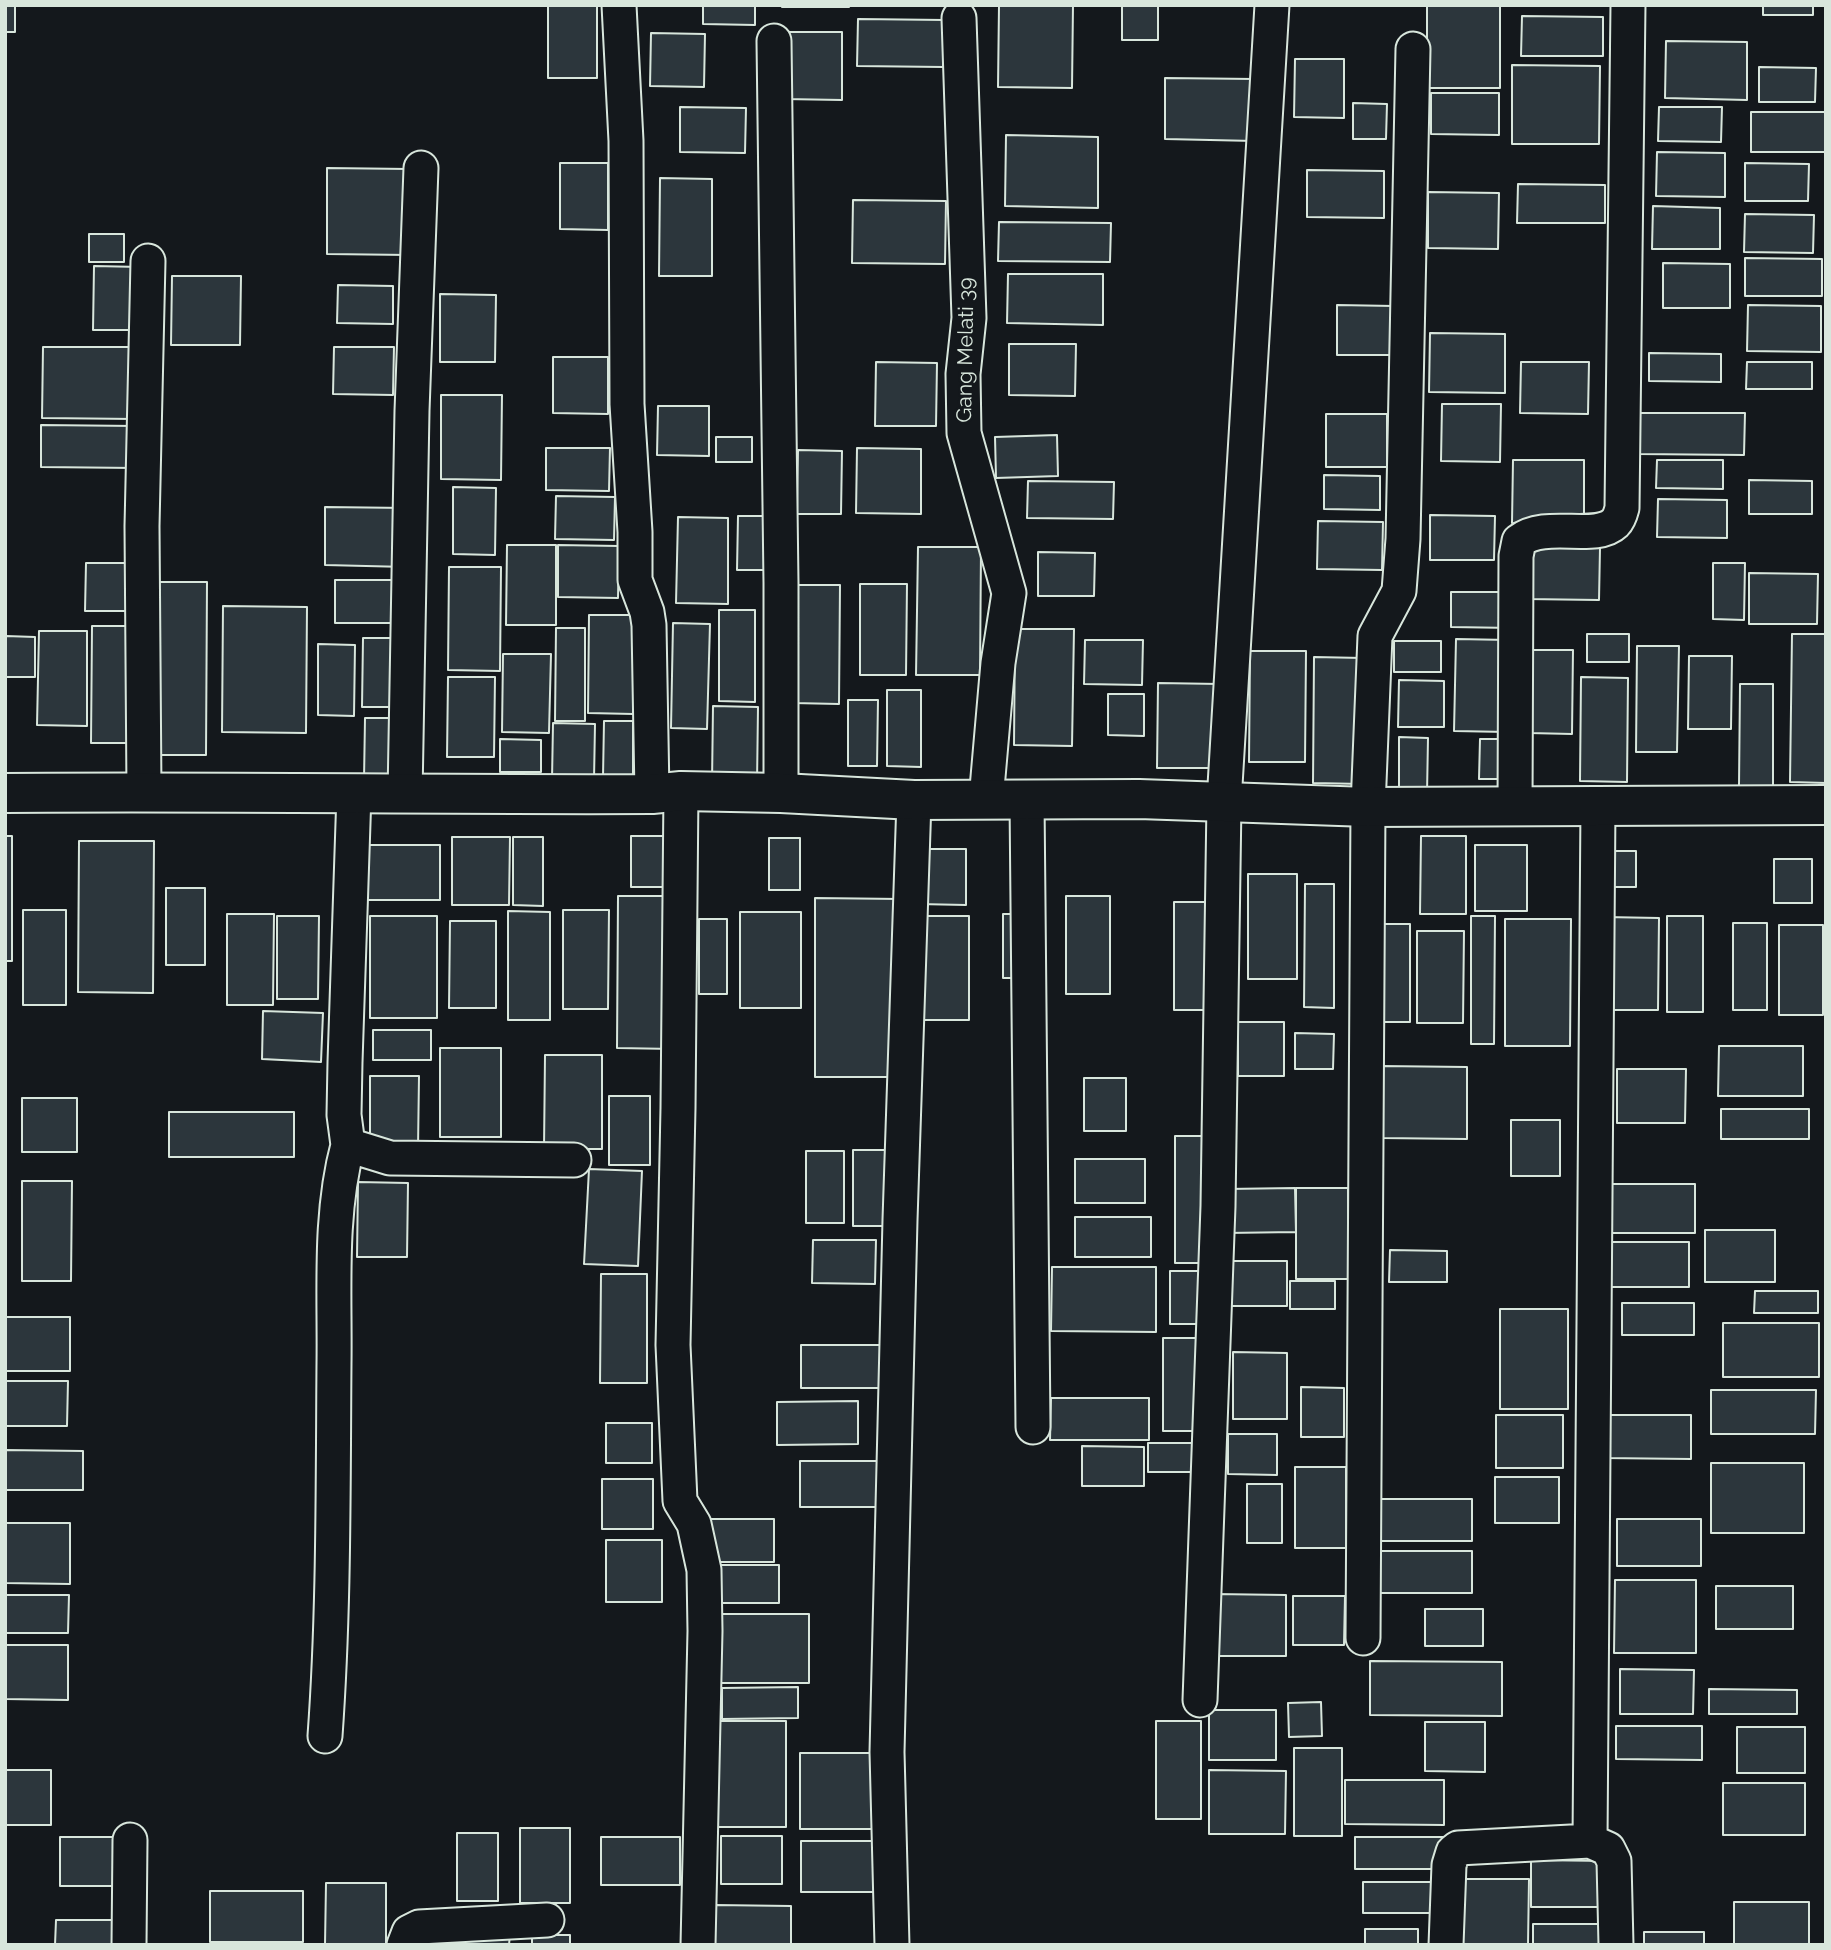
<!DOCTYPE html>
<style>
body{margin:0}
#map{position:relative;width:1831px;height:1950px;overflow:hidden;background:#14181c;font-family:Raleway,sans-serif}
canvas{display:block}
.frame{position:absolute;inset:0;border:7px solid #d8e6dc;pointer-events:none}
</style>
<div id="map">
<canvas width="1831" height="1950"></canvas>
<div class="frame"></div>
</div>
<script>
const context = document.querySelector('canvas').getContext('2d');
context.lineJoin = 'round';
function fill(path, color) { context.fillStyle = color; context.fill(path, 'evenodd'); }
function strokePath(path, color, width, dash) { context.strokeStyle = color; context.lineWidth = width; context.lineCap = dash ? 'butt' : 'round'; context.setLineDash(dash || []); context.stroke(path); }
function drawText(font, color, halo, rows, align = 'center') {
  context.font = font + ' Raleway,sans-serif'; context.lineWidth = 5; context.setLineDash([]); context.textBaseline = 'middle'; context.strokeStyle = halo; context.fillStyle = color; for (const [text, x, y, turn = 0] of rows) {
    context.save(); context.translate(x, y); context.rotate((+turn || 0) * Math.PI / 180); context.textAlign = isNaN(turn) ? turn : align; if (halo) context.strokeText(text, 0, 0); context.fillText(text, 0, 0); context.restore();
  }
}
const building = new Path2D(`
 M5,5H15V32H5Z
 M548,5H597V78H548Z
 M703,5H755V25L703,24Z
 M782,5H849V7H782Z
 M999,5H1073L1072,88L998,87Z
 M1122,5H1158V40H1122Z
 M1427,5H1500V88H1427Z
 M1763,5H1813V15H1763Z
 M1522,16L1603,17V56H1521Z
 M858,19L944,20L943,67L857,66Z
 M785,32H842V100L784,99Z
 M651,33L705,34L704,87L650,86Z
 M1666,41L1747,42V100L1665,98Z
 M1295,59H1344V118L1294,117Z
 M1512,65L1600,66L1599,144H1512Z
 M1759,67L1816,68L1815,102H1759Z
 M1165,78L1255,79V141L1165,139Z
 M1431,93H1499V135L1431,134Z
 M1353,103L1387,104L1386,139H1353Z
 M680,107L746,108L745,153L680,152Z
 M1659,107H1722L1721,142L1658,141Z
 M1751,112H1826V152H1751Z
 M1006,135L1098,137V208L1005,206Z
 M1657,152L1725,153V197L1656,196Z
 M560,163H608V230L560,229Z
 M1745,163L1809,164L1808,201H1745Z
 M327,168L409,169V255L327,254Z
 M1307,170L1384,171V218L1307,217Z
 M660,178L712,179V276H659Z
 M1518,184L1605,185V223H1517Z
 M1428,192L1499,193L1498,249L1428,248Z
 M853,200L946,201L945,264L852,263Z
 M1653,206L1720,208V249H1652Z
 M1745,214L1814,215L1813,253L1744,252Z
 M999,222L1111,223L1110,262L998,261Z
 M89,234H124V262H89Z
 M1745,258L1822,259V296H1745Z
 M1663,263L1730,264V308H1663Z
 M94,266L141,267L140,330H93Z
 M1008,274H1103V325L1007,323Z
 M172,276H241L240,345H171Z
 M338,285L393,286V324L337,323Z
 M440,294L496,295L495,362H440Z
 M1337,305L1394,306L1393,355H1337Z
 M1748,305L1821,306V352L1747,351Z
 M1430,333L1505,334V393L1429,392Z
 M1009,344H1076L1075,396L1009,395Z
 M43,347H136L135,419L42,418Z
 M334,347H394L393,395L333,394Z
 M1649,353L1721,354V382L1649,381Z
 M553,357H608V414L553,413Z
 M876,362L937,363L936,426H875Z
 M1521,362H1589L1588,414L1520,413Z
 M1747,362H1812V389H1746Z
 M441,395H502L501,480L441,479Z
 M1442,404H1501L1500,462L1441,461Z
 M658,406H709V456L657,455Z
 M1638,413H1745L1744,455L1637,454Z
 M1326,414H1387V467H1326Z
 M41,425L136,426L135,468L41,467Z
 M1057,435L1058,476L996,478L995,437Z
 M716,437H752V462H716Z
 M546,448H610L609,491L546,490Z
 M857,448L921,449V514L856,513Z
 M798,450L842,451L841,514H797Z
 M1513,460H1584V524L1512,523Z
 M1657,460H1723V489L1656,488Z
 M1324,475L1380,476V510L1324,509Z
 M1749,480L1812,481V514H1749Z
 M1028,481L1114,482L1113,519L1027,518Z
 M453,487L496,488L495,555L453,554Z
 M556,496L615,497L614,540L555,539Z
 M1658,499L1727,500V538L1657,537Z
 M325,507L407,508V567L325,565Z
 M1430,515L1495,516L1494,560H1430Z
 M738,516H768V570H737Z
 M678,517L728,518V604L676,603Z
 M1318,521L1383,522L1382,570L1317,569Z
 M507,545H556V625H506Z
 M558,545L619,546L618,598L558,597Z
 M918,547H981L980,675H916Z
 M1526,548H1600L1599,600L1526,599Z
 M1038,552L1095,553L1094,596H1038Z
 M86,563H140V611H85Z
 M1713,563H1745L1744,620L1713,619Z
 M449,567H501L500,671L448,670Z
 M1749,573L1818,574L1817,624H1749Z
 M335,580H402L401,623H335Z
 M156,582H207L206,755H154Z
 M860,584H907L906,675H860Z
 M794,585H840L839,704L793,703Z
 M1451,592H1513V628L1451,627Z
 M223,606L307,607L306,733L222,732Z
 M719,610H755V702L719,701Z
 M589,615H635L633,714L588,713Z
 M673,623L710,624L707,729L671,728Z
 M92,626H141L140,743H91Z
 M556,628H585V721H555Z
 M1015,629H1074L1072,746L1014,745Z
 M39,631H87V726L37,725Z
 M1587,634H1629V662H1587Z
 M1792,634H1826V783L1790,782Z
 M6,636L35,637V677H5Z
 M363,638H405L404,707H362Z
 M1456,639L1509,640L1508,732L1454,731Z
 M1085,640H1143L1142,685L1084,684Z
 M1394,641H1441V672H1394Z
 M318,644L355,645L354,716L318,715Z
 M1637,646H1679L1677,752H1636Z
 M1531,650H1573L1572,734L1529,733Z
 M1250,651H1306L1305,762H1249Z
 M503,654H551L549,733L502,732Z
 M1689,656H1732L1731,729H1688Z
 M1314,657L1363,658L1362,784L1313,783Z
 M448,677H495L494,757H447Z
 M1581,677L1628,678L1627,782L1580,781Z
 M1399,680L1444,681V727H1398Z
 M1158,683L1220,684L1219,768H1157Z
 M1740,684H1773V787L1739,786Z
 M887,690H921V767L887,766Z
 M1108,694H1144V736L1108,735Z
 M848,700H878L877,766H848Z
 M713,706L758,707L757,784L712,783Z
 M365,718H399L398,781L364,780Z
 M604,721H633V777H603Z
 M553,723L595,724L594,780H552Z
 M1399,737L1428,738L1427,794H1399Z
 M500,739L541,740V772H500Z
 M1480,739H1507L1506,779H1479Z
 M5,836H12V961H5Z
 M631,836H673V887H631Z
 M1421,836H1466V914H1420Z
 M452,837H510L509,905H452Z
 M513,837H543V906L513,905Z
 M769,838H800V890H769Z
 M79,841H154L153,993L78,992Z
 M364,845H440V900H364Z
 M1475,845H1527V911H1475Z
 M918,849H966V905L918,904Z
 M1605,851H1636V887H1605Z
 M1774,859H1812V903H1774Z
 M1248,874H1297V979H1248Z
 M1305,884H1334V1008L1304,1007Z
 M166,888H205V965H166Z
 M618,896H674V1049L617,1048Z
 M1066,896H1110V994H1066Z
 M815,898L901,899V1077H815Z
 M1174,902H1211V1010H1174Z
 M23,910H66V1005H23Z
 M563,910H609L608,1009H563Z
 M508,911L550,912V1020H508Z
 M740,912H801V1008H740Z
 M227,914H274L273,1005H227Z
 M1003,914H1024L1023,978H1003Z
 M277,916H319L318,999H277Z
 M370,916H437V1018H370Z
 M918,916H969V1020H918Z
 M1471,916H1495L1494,1044H1471Z
 M1667,916H1703V1012H1667Z
 M1605,917L1659,918L1658,1010H1605Z
 M699,919H727V994H699Z
 M1505,919H1571L1570,1046H1505Z
 M450,921H496V1008H449Z
 M1733,923H1767V1010H1733Z
 M1370,924H1410V1022H1370Z
 M1779,925H1823V1015H1779Z
 M1417,931H1464L1463,1023H1417Z
 M263,1011L323,1013L321,1062L262,1059Z
 M1238,1022H1284V1076H1238Z
 M373,1030H431V1060H373Z
 M1295,1033L1334,1034L1333,1069H1295Z
 M1719,1046H1803V1096H1718Z
 M440,1048H501V1137H440Z
 M545,1055H602V1149H544Z
 M1381,1066L1467,1067V1139L1381,1138Z
 M1617,1069H1686L1685,1123H1617Z
 M370,1076H419L418,1149H370Z
 M1084,1078H1126V1131H1084Z
 M609,1096H650V1165H609Z
 M22,1098H77V1152H22Z
 M1721,1109H1809V1139H1721Z
 M169,1112H294V1157H169Z
 M1511,1120H1560V1176H1511Z
 M1175,1136H1210V1263H1175Z
 M853,1150H897V1226H853Z
 M806,1151H844V1223H806Z
 M1075,1159H1145V1203H1075Z
 M589,1169L642,1171L638,1266L584,1264Z
 M22,1181H72L71,1281H22Z
 M358,1182L408,1183L407,1257H357Z
 M1610,1184H1695V1233H1610Z
 M1295,1188L1296,1232L1226,1233V1189Z
 M1296,1188H1348V1279H1296Z
 M1075,1217H1151V1257H1075Z
 M1705,1230H1775V1282H1705Z
 M813,1240H876L875,1284L812,1283Z
 M1606,1242H1689V1287H1606Z
 M1390,1250L1447,1251V1282H1389Z
 M1231,1261H1287V1306H1231Z
 M1052,1267H1156V1332L1051,1331Z
 M1170,1271H1207V1324H1170Z
 M601,1274H647V1383H600Z
 M1290,1281H1335V1309H1290Z
 M1755,1291H1818V1313H1754Z
 M1622,1303H1694V1335H1622Z
 M1500,1309H1568V1409H1500Z
 M5,1317H70V1371H5Z
 M1723,1323H1819V1377H1723Z
 M1163,1338H1207V1431H1163Z
 M801,1345H885V1388H801Z
 M1233,1352L1287,1353V1419H1233Z
 M5,1381H68L67,1426H5Z
 M1301,1387L1344,1388V1437H1301Z
 M1711,1390H1816L1815,1434H1711Z
 M1051,1398H1149V1440H1050Z
 M858,1401V1444L777,1445V1402Z
 M1496,1415H1563V1468H1496Z
 M1603,1415H1691V1459L1603,1458Z
 M606,1423H652V1463H606Z
 M1228,1434H1277V1475L1228,1474Z
 M1148,1443H1202V1472H1148Z
 M1082,1446L1144,1447V1486H1082Z
 M5,1450L83,1451V1490H5Z
 M800,1461H878V1507H800Z
 M1711,1463H1804V1533H1711Z
 M1295,1467H1346V1548H1295Z
 M1495,1477H1559V1523H1495Z
 M602,1479H653V1529H602Z
 M1247,1484H1282V1543H1247Z
 M1374,1499H1472V1541H1374Z
 M711,1519H774V1562H711Z
 M1617,1519H1701V1566H1617Z
 M5,1523H70V1584L5,1583Z
 M606,1540H662V1602H606Z
 M1377,1551H1472V1593H1377Z
 M717,1565H779V1603H717Z
 M1615,1580H1696V1653H1614Z
 M1716,1586H1793V1629H1716Z
 M1214,1594L1286,1595V1656H1214Z
 M5,1595H69L68,1633H5Z
 M1293,1596H1345L1344,1645H1293Z
 M1425,1609H1483V1646H1425Z
 M721,1614H809V1683H721Z
 M5,1645H68V1700L5,1699Z
 M1370,1661L1502,1662V1716L1370,1715Z
 M1620,1669L1694,1670L1693,1714H1620Z
 M798,1687V1718L722,1719V1688Z
 M1709,1689L1797,1690V1714H1709Z
 M1321,1702L1322,1736L1289,1737L1288,1703Z
 M1209,1710H1276V1760H1209Z
 M715,1721H786V1827H715Z
 M1156,1721H1201V1819H1156Z
 M1425,1722H1485V1772L1425,1771Z
 M1616,1726H1702V1760L1616,1759Z
 M1737,1727H1805V1773H1737Z
 M1294,1748H1342V1836H1294Z
 M800,1753H874V1829H800Z
 M5,1770H51V1825H5Z
 M1209,1770L1286,1771L1285,1834H1209Z
 M1345,1780H1444V1825L1345,1824Z
 M1723,1783H1805V1835H1723Z
 M520,1828H570V1903H520Z
 M457,1833H498V1901H457Z
 M721,1836H782V1884H721Z
 M60,1837H115V1886H60Z
 M601,1837H680V1885H601Z
 M1355,1837H1444V1869H1355Z
 M801,1841H880V1892H801Z
 M1531,1860L1608,1861V1907H1531Z
 M1463,1879H1529L1528,1945H1463Z
 M1363,1882H1439V1913H1363Z
 M326,1883H386V1945H325Z
 M210,1891H303V1942H210Z
 M1734,1902H1809V1945H1734Z
 M715,1905L791,1906V1945H715Z
 M56,1920H115V1945H55Z
 M1533,1924H1601V1945H1533Z
 M1365,1929H1418V1945H1365Z
 M1644,1932H1704V1945H1644Z
 M428,1934H510L509,1945H428Z
 M532,1935H570V1945H532Z`);
const minor = new Path2D(`
 M619,5L626,141L627,404L635,532V580L647,612L649,625L652,794
 M959,18L969,318L963,374L964,433L1009,593L998,663L986,800
 M774,41L781,583V793
 M681,791L678,1108L673,1345L680,1501L694,1524L704,1570L705,1631L698,1945
 M144,792L142,526L148,261
 M354,793L345,1062L344,1115L348,1145L390,1158L574,1160
 M405,795L412,411L421,168
 M1027,800L1033,1427
 M1515,806L1516,556L1519,541C1546,520 1595,542 1615,523C1619,519 1621,512 1622,508L1628,5
 M1363,1638L1368,807L1375,636L1399,591L1403,539L1413,49
 M1200,1700L1218,1206L1224,802L1272,5
 M325,1736C334,1612 333,1487 334,1363C335,1291 329,1215 348,1145
 M1590,1841L1598,805
 M129,1945L130,1840
 M404,1945L409,1932L419,1927L547,1920
 M892,1945L887,1752L900,1220L914,800
 M1446,1945L1449,1865L1453,1852L1458,1848L1590,1841L1608,1849L1614,1861L1616,1945`);
const tertiary = new Path2D(`
 M5,793C221,791 436,795 652,794L681,791L781,793L914,800L1139,799L1368,807L1826,805`);
const streetNames = [
 ["Gang Melati 39",966,350,-89]
];
fill(building, '#2c363c');
strokePath(building, '#d8e6dc', 2);
strokePath(minor, '#d8e6dc', 37);
strokePath(tertiary, '#d8e6dc', 42);
strokePath(minor, '#14181c', 33);
strokePath(tertiary, '#14181c', 38);
drawText('21px', '#d8e6dc', '#14181c', streetNames);
</script>
